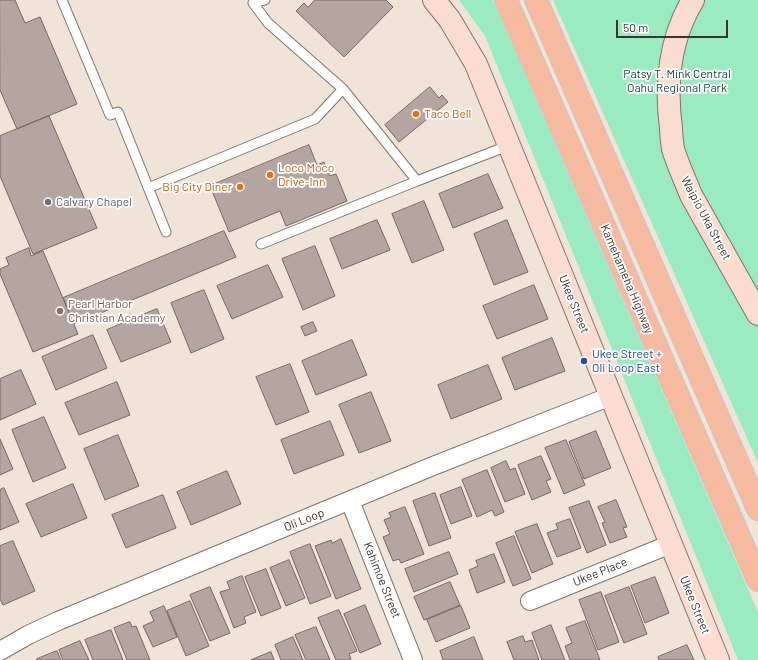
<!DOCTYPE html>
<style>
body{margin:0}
#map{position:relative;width:758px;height:660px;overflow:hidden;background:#f0e4d9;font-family:Barlow,sans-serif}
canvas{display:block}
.scale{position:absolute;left:616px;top:20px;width:112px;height:18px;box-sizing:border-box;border:2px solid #393530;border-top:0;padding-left:5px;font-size:12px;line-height:14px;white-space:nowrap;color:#393530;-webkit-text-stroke:3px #fff;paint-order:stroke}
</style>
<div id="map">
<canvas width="758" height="660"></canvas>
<div class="scale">50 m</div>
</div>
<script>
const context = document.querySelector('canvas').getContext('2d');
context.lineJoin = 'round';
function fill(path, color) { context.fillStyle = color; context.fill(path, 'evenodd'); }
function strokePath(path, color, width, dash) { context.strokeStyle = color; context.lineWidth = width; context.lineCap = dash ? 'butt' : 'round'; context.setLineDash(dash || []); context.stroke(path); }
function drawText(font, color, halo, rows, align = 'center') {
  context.font = font + ' Barlow,sans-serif'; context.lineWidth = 3.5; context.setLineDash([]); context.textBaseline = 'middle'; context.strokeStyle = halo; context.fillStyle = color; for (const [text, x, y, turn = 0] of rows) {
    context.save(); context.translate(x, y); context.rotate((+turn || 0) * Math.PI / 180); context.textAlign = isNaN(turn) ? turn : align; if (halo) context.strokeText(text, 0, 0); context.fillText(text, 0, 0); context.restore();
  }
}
const green = new Path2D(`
 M459,0H493L758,612V660H738L485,36Z
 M553,0H758V463Z`);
const building = new Path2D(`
 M0,0H15L25,23L40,17L77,104L17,129L0,90Z
 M315,0H386L393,7L344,57L296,11L304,3L308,7Z
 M430,87L439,98L442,95L448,102L399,142L385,125Z
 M49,116L97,228L33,254L0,176V136Z
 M309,145L317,165L324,162L330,176L336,174L347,201L286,226L280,211L229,232L210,186Z
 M488,174L503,208L453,228L439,194Z
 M424,201L444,250L412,263L392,214Z
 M377,220L390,250L342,269L330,239Z
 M507,220L528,272L494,285L474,234Z
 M224,231L236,257L74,324L63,298Z
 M315,246L335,296L303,310L282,259Z
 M29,248L31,256L43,251L78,334L33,352L0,274V269L9,265L6,258Z
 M268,265L283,297L232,319L217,286Z
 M534,285L548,319L497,339L483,306Z
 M204,290L224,339L191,353L171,303Z
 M157,309L171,342L121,362L107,330Z
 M313,322L317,331L305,336L301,327Z
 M93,335L107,368L56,390L42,357Z
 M552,338L565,371L515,390L502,358Z
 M352,340L367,375L316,395L302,361Z
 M290,364L309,412L276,425L256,377Z
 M488,365L502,399L451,419L438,385Z
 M21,370L36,404L0,420V379Z
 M117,382L130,415L79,435L65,403Z
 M371,392L391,441L359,453L339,405Z
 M44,417L66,468L33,482L12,430Z
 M330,421L344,455L294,474L281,440Z
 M596,431L611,468L584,479L569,442Z
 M118,435L139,486L105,500L84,449Z
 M0,439L13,469L0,475Z
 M566,440L585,485L564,494L545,448Z
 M541,456L551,479L546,481L551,492L532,500L518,465Z
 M506,461L510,470L515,468L525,494L505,502L491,468Z
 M487,470L504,512L495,516L492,510L477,517L462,480Z
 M227,471L241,504L191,525L177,492Z
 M73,484L87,518L41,537L26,504Z
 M461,487L472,516L451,524L440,495Z
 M4,488L19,522L0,530V490Z
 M435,493L451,538L429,546L413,501Z
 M163,495L176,528L126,548L112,515Z
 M616,500L627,527L623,528L627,537L610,543L602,523L605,522L598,507Z
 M589,501L606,545L587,553L569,508Z
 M405,507L424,554L401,563L399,559L393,561L383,537L390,534L384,520L391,517L389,513Z
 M570,519L581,548L557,557L547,533L558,529L556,524Z
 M537,524L553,564L532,573L515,532Z
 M514,536L531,579L513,586L496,543Z
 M341,539L361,589L336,599L315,546L331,540L332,543Z
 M13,541L35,591L3,605L0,599V546Z
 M310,544L331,596L310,604L290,552Z
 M449,552L458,574L414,592L405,569Z
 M494,554L505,582L477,593L469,570L478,566L476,561Z
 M289,560L305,598L286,606L270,568Z
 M266,569L281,608L261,616L245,577Z
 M242,576L256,612L244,617L246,623L234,628L220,592L230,589L227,582Z
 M655,577L669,613L645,623L631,586Z
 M450,582L460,605L424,620L414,597Z
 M210,587L230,633L210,641L190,595Z
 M629,587L647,634L624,643L605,596Z
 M601,592L619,642L598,650L579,600Z
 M190,601L209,646L186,656L167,611Z
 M365,605L381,644L360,653L344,614Z
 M164,606L177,637L153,647L143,626L154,621L150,612Z
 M461,606L470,628L436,642L427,620Z
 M339,610L357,651L349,654L351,659L349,660H336L318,618Z
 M585,621L600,660H570L565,646L572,643L566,628Z
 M130,622L132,627L136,626L150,660H127L114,628Z
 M551,625L565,660H542L532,633Z
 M316,627L330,660H306L295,635Z
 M111,630L123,660H93L85,640Z
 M523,636L525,642L532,640L539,660H514L507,642Z
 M293,637L303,660H281L275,645Z
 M474,637L483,660H443L440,651Z
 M80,641L89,660H63L59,650Z
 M687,645L694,660H659L658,657Z
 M57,651L61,660H37V659Z
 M271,652L274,660H251Z`);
const lane = new Path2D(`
 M62,0L110,115L118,112L166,232
 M265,0L253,3L268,23L343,89L417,181L510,145
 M148,188L315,119L343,89
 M261,244L417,181`);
const street = new Path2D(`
 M350,501L413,660
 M530,601L671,544
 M0,651L28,635L58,621L433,466L611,396`);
const secondary = new Path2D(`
 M434,0L450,20L476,64L718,660
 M693,0C670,38 665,84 671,128C671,135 672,142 673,149C678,165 685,180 691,195L758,314`);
const primary = new Path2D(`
 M506,0L758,580
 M536,0L758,509`);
const markers = [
 [416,114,4,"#e8710a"],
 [270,175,4,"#e8710a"],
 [240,187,4,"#e8710a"],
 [48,202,4,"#6b7280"],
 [60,311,4,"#8d6e63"],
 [584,361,4,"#1a4fb4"]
];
const parkNames = [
 ["Patsy T. Mink Central",677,74],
 ["Oahu Regional Park",677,88]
];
const foodNames = [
 ["Taco Bell",424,114],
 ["Loco Moco",278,168],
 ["Drive-Inn",278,182],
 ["Big City Diner",232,187,"right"]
];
const worshipNames = [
 ["Calvary Chapel",56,202]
];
const streetNames = [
 ["Waipio Uka Street",706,218,62],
 ["Kamehameha Highway",627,279,67],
 ["Ukee Street",574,304,68],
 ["Oli Loop",304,520,-22],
 ["Ukee Place",600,572,-22],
 ["Kahimoe Street",382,580,68],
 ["Ukee Street",695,605,68]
];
const educationNames = [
 ["Pearl Harbor",68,304],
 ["Christian Academy",68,318]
];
const transitNames = [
 ["Ukee Street +",592,354],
 ["Oli Loop East",592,368]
];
fill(green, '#9aebc0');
fill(building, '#b5a5a0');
strokePath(building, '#756662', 1);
strokePath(lane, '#7f746a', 11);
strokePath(street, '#7f746a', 20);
strokePath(secondary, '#7f746a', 24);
strokePath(primary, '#c8c6c5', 24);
strokePath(lane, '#fff', 9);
strokePath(street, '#fff', 18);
strokePath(secondary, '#fadcd0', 22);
strokePath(primary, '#f6baa1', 22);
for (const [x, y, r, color] of markers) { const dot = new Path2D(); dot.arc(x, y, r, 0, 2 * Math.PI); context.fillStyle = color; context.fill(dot); strokePath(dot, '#fff', 1.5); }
drawText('12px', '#103f2a', '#fff', parkNames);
drawText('12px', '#c56008', '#fff', foodNames, 'left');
drawText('12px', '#5b616d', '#fff', worshipNames, 'left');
drawText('12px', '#393530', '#fff', streetNames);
drawText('12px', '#785e54', '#fff', educationNames, 'left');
drawText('12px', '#164399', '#fff', transitNames, 'left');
</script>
